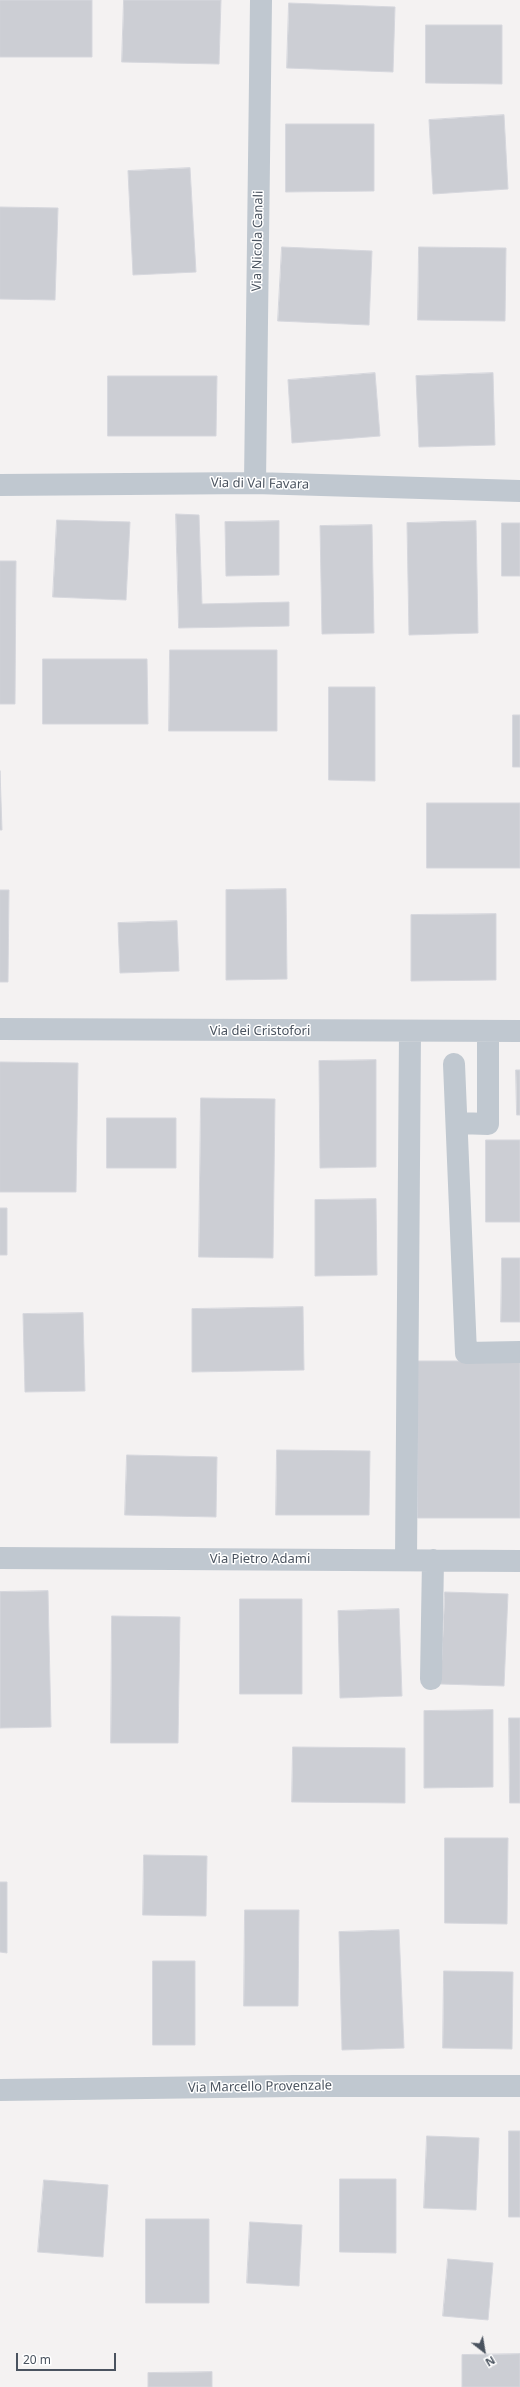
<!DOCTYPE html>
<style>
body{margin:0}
#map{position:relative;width:520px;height:2387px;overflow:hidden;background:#f4f2f2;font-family:"Noto Sans",sans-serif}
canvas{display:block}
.north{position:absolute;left:464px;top:2331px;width:40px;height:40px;-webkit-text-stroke:3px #fff;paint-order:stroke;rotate:149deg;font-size:11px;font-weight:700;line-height:16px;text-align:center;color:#4a535f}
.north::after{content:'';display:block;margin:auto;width:14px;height:18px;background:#4a535f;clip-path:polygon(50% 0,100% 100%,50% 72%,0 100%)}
.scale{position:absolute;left:16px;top:2353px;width:100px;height:18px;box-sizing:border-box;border:2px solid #4a535f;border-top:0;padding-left:5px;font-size:12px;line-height:14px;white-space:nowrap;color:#4a535f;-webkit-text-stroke:3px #fff;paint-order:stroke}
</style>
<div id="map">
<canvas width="520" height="2387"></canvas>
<div class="north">N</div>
<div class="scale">20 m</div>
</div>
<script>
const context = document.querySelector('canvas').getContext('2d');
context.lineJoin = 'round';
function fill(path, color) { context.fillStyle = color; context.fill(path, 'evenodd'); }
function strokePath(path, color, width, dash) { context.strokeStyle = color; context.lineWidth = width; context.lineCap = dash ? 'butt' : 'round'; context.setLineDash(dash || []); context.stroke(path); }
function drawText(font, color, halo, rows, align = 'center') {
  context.font = font + ' "Noto Sans",sans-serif'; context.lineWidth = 3; context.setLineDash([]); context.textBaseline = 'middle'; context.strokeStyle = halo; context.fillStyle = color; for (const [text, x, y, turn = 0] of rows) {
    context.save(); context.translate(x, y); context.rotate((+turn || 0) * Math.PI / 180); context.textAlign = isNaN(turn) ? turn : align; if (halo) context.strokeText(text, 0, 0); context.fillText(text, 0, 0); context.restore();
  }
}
const building = new Path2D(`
 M0,0H92V57H0Z
 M124,0H221L219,64L122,62Z
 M289,3L395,7L393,72L287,68Z
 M426,25H502V84L426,83Z
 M504,115L508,189L433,194L429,120Z
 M286,124H374V191L286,192Z
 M190,168L196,272L133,275L128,171Z
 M0,207L58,208L55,300L0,299Z
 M282,247L372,251L369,325L278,321Z
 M419,247L506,248L505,321L418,320Z
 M375,373L380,436L292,443L288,380Z
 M493,373L495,445L419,447L416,376Z
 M108,376H217L216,436H108Z
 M176,514L199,515L202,604L289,602V626L179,628Z
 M57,520L130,522L126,600L53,597Z
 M279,521V575L226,576L225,522Z
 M476,521L478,633L409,635L407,523Z
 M502,523H520V576H502Z
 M372,525L374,633L322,634L320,526Z
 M0,561H16L15,704H0Z
 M170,650H277V731H169Z
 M43,659H147L148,724H43Z
 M329,687H375V781L329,780Z
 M513,715H520V767H513Z
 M0,771L2,830H0Z
 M427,803H520V868H427Z
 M286,889L287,979L226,980V890Z
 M0,890H9L8,982H0Z
 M496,914V980L411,981V915Z
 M177,921L179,971L120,973L118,923Z
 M376,1060V1167L320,1168L319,1061Z
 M0,1062L78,1063L76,1192H0Z
 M516,1070H520V1115H517Z
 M201,1098L275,1099L273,1258L199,1257Z
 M107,1118H176V1168H107Z
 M486,1140H520V1222H486Z
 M376,1199L377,1275L315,1276V1200Z
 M0,1208H7V1255H0Z
 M502,1258H520V1322H501Z
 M303,1307L304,1370L192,1372V1309Z
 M83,1313L85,1391L25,1392L23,1314Z
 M418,1361H520V1518H418Z
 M277,1450L370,1451L369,1515H276Z
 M127,1455L217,1457L216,1517L125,1515Z
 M48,1591L51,1727L0,1728V1592Z
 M445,1592L508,1594L504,1686L441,1684Z
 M240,1599H302V1694H240Z
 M399,1609L402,1696L340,1698L338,1611Z
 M112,1616L180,1617L178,1743H111Z
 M493,1710V1787L424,1788V1711Z
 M509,1718H520V1803H510Z
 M293,1747L405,1748V1803L292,1802Z
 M445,1838H508L507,1924L445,1923Z
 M144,1855L207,1856L206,1916L143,1915Z
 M0,1882H7V1953L0,1952Z
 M245,1910H299L298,2006H244Z
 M399,1930L404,2048L342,2050L339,1932Z
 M153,1961H195V2045H153Z
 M444,1971L513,1972L512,2049L443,2048Z
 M509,2131H520V2217H509Z
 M427,2136L479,2138L476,2210L424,2208Z
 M340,2179H396V2253L340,2252Z
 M44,2180L108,2185L103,2257L38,2252Z
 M146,2219H209V2303H146Z
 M250,2222L302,2225L299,2286L247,2283Z
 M448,2259L493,2263L488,2320L443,2316Z
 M520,2354V2387H462V2355Z
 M212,2372V2387H148V2373Z`);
const minor = new Path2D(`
 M255,483L261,0
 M0,485L255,483L520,491
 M0,1029L520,1031
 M454,1064L466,1353L520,1352
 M458,1123L488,1124V1032
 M0,1558L520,1561
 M406,1560L410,1032
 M431,1679L433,1560
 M0,2090L293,2086H520`);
const streetNames = [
 ["Via Nicola Canali",258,241,-89],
 ["Via di Val Favara",260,484,1],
 ["Via dei Cristofori",260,1031],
 ["Via Pietro Adami",260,1559],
 ["Via Marcello Provenzale",260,2087,-1]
];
fill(building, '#ccced4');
strokePath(building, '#d6d7dd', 1);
strokePath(minor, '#c0c8d0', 22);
drawText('13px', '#4a535f', '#fff', streetNames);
</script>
